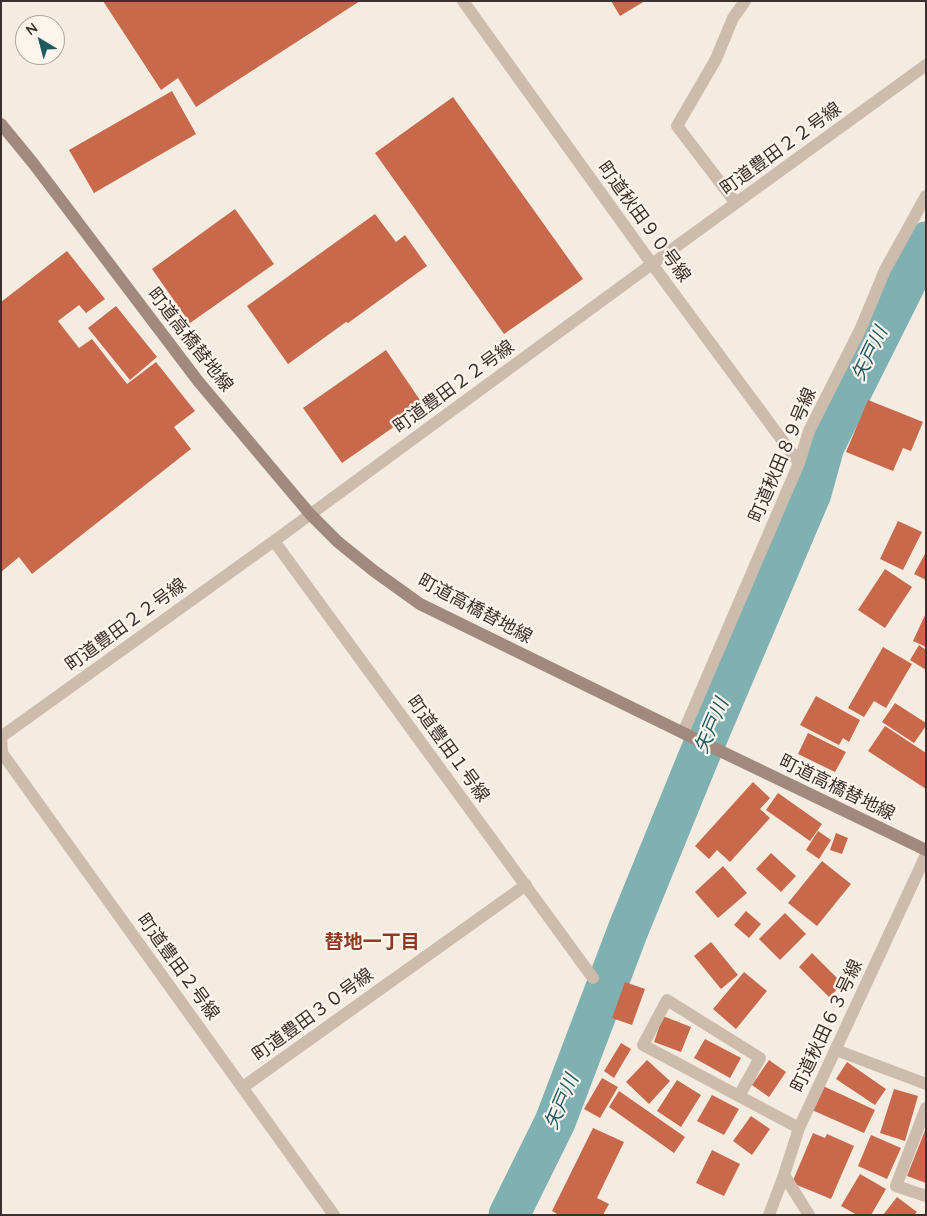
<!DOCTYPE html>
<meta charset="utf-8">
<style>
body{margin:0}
#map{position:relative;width:927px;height:1216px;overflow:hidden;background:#f4ebe1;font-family:Quicksand,sans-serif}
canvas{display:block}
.frame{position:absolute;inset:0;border:2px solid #3b302b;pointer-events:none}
.north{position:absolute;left:15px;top:15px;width:50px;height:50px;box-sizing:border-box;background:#fbf5ee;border:1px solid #aea6a0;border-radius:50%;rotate:323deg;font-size:14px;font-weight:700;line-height:20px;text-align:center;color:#3b302b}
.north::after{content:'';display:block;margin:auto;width:18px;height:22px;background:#1f5a5e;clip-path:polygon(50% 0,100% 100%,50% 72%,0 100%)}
</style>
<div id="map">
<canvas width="927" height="1216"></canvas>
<div class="frame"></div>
<div class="north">N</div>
</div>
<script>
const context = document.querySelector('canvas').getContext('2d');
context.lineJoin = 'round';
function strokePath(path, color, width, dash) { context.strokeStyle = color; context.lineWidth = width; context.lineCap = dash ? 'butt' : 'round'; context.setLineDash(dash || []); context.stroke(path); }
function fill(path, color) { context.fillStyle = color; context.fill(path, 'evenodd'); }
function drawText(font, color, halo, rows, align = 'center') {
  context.font = font + ' Quicksand,"Noto Sans JP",sans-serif'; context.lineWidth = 4.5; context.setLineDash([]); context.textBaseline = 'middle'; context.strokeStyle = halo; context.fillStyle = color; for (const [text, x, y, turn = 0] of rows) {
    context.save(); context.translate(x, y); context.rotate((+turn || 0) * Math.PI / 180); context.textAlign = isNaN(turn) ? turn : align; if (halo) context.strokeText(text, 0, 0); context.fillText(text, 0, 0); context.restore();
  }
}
const river = new Path2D(`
 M509,1215L555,1122L628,930L697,761L811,493L824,446L926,242`);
const building = new Path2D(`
 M103,1H360L196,107L178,78L161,90Z
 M611,1H645L620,16Z
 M172,91L196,134L94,193L69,150Z
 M453,97L583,279L504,334L375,153Z
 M235,209L274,264L190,323L152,269Z
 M375,214L396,242L405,235L427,266L348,323L346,322L288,364L247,306Z
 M67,251L105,299L86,313L79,305L58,321L79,348L92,339L127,384L156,362L195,411L174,427L191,449L32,574L19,557L1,572V302Z
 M116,306L157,357L130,380L88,328Z
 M386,350L424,406L342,463L303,408Z
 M868,400L923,422L911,451L903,448L893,471L846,452Z
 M898,521L922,532L903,570L880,559Z
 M926,552V580L914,574Z
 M885,569L912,587L885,628L858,610Z
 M926,613V647L913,641Z
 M919,645L926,650V670L910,660Z
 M883,647L912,664L886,708L874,701L864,717L848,708Z
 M816,696L860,720L849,742L843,738L839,745L800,725Z
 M895,703L926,723V726L914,743L882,722Z
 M885,726L926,753V789L868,751Z
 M808,733L846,752L835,772L798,754Z
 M753,782L770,798L760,809L770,818L730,862L717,850L709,859L695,846Z
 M778,793L822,824L810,841L766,810Z
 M818,831L831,840L819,859L806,850Z
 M836,833L848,838L842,854L830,850Z
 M771,853L796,876L781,892L756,869Z
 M822,861L851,884L817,926L788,903Z
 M723,866L747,893L718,918L695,892Z
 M746,911L761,924L749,938L734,925Z
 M785,913L806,934L780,960L759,939Z
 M711,942L738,975L721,989L694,956Z
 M812,953L843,984L829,997L799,967Z
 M744,972L767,991L736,1029L713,1009Z
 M625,982L645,989L632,1025L612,1018Z
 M663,1016L691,1027L681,1052L654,1042Z
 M705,1039L741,1058L730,1078L694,1058Z
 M621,1043L631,1049L614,1078L604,1071Z
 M647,1060L670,1081L649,1104L626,1082Z
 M769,1060L786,1072L769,1097L752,1085Z
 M847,1062L886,1089L875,1105L836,1079Z
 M602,1078L618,1087L600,1118L584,1109Z
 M677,1080L701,1095L681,1127L657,1111Z
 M823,1086L875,1110L864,1133L812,1110Z
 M894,1089L918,1096L905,1141L880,1133Z
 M619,1091L685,1137L674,1153L609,1107Z
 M712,1095L739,1109L724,1135L697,1121Z
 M751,1116L770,1129L752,1155L733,1141Z
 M593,1128L624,1142L597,1198L609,1204L603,1215H559L552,1211Z
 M926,1128V1183L907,1176Z
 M813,1133L825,1138L827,1134L854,1146L831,1199L792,1183Z
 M871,1135L901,1148L887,1179L858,1166Z
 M712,1150L740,1164L724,1196L696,1183Z
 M860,1174L886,1189L871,1215H857L841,1206Z
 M897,1197L917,1212L914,1215H883Z`);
const street = new Path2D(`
 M463,1L652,264L799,463
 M736,203L677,126L716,59L733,18L745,1
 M274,541L593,978
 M683,733L799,463L809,431L860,330L885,270L926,196
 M1,736L2,753L334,1215
 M1,737L274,541L652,264L926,65
 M836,1050L926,1084
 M243,1087L526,885
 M739,1096L760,1058L667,1000L643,1045L799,1128
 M926,1108L896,1186L926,1196
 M784,1175L809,1215
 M769,1215L784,1175L799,1128L926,855`);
const secondary = new Path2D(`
 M1,124L33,163L198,381L310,514L338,542L374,571L420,604L714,748L926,850`);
const streetNames = [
 ["町道豊田２２号線",781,149,-36],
 ["町道秋田９０号線",644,222,54],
 ["町道高橋替地線",190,340,52],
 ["町道豊田２２号線",454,387,-36],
 ["町道秋田８９号線",783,455,-67],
 ["町道高橋替地線",475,609,28],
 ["町道豊田２２号線",126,625,-36],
 ["町道豊田１号線",448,749,54],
 ["町道高橋替地線",837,788,26],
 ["町道豊田２号線",178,967,54],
 ["町道豊田３０号線",313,1015,-36],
 ["町道秋田６３号線",827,1026,-65]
];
const waterNames = [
 ["矢戸川",870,354,-64],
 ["矢戸川",712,726,-67],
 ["矢戸川",562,1102,-67]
];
const neighbourhoodNames = [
 ["替地一丁目",372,942]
];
strokePath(river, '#7fb0b2', 41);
fill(building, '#c8694b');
strokePath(street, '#cdbbac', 12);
strokePath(secondary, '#a18a7d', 12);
drawText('18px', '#3b302b', '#fbf5ee', streetNames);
drawText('italic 19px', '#1f5a5e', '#fbf5ee', waterNames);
drawText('bold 19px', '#8c3b22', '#fbf5ee', neighbourhoodNames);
</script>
